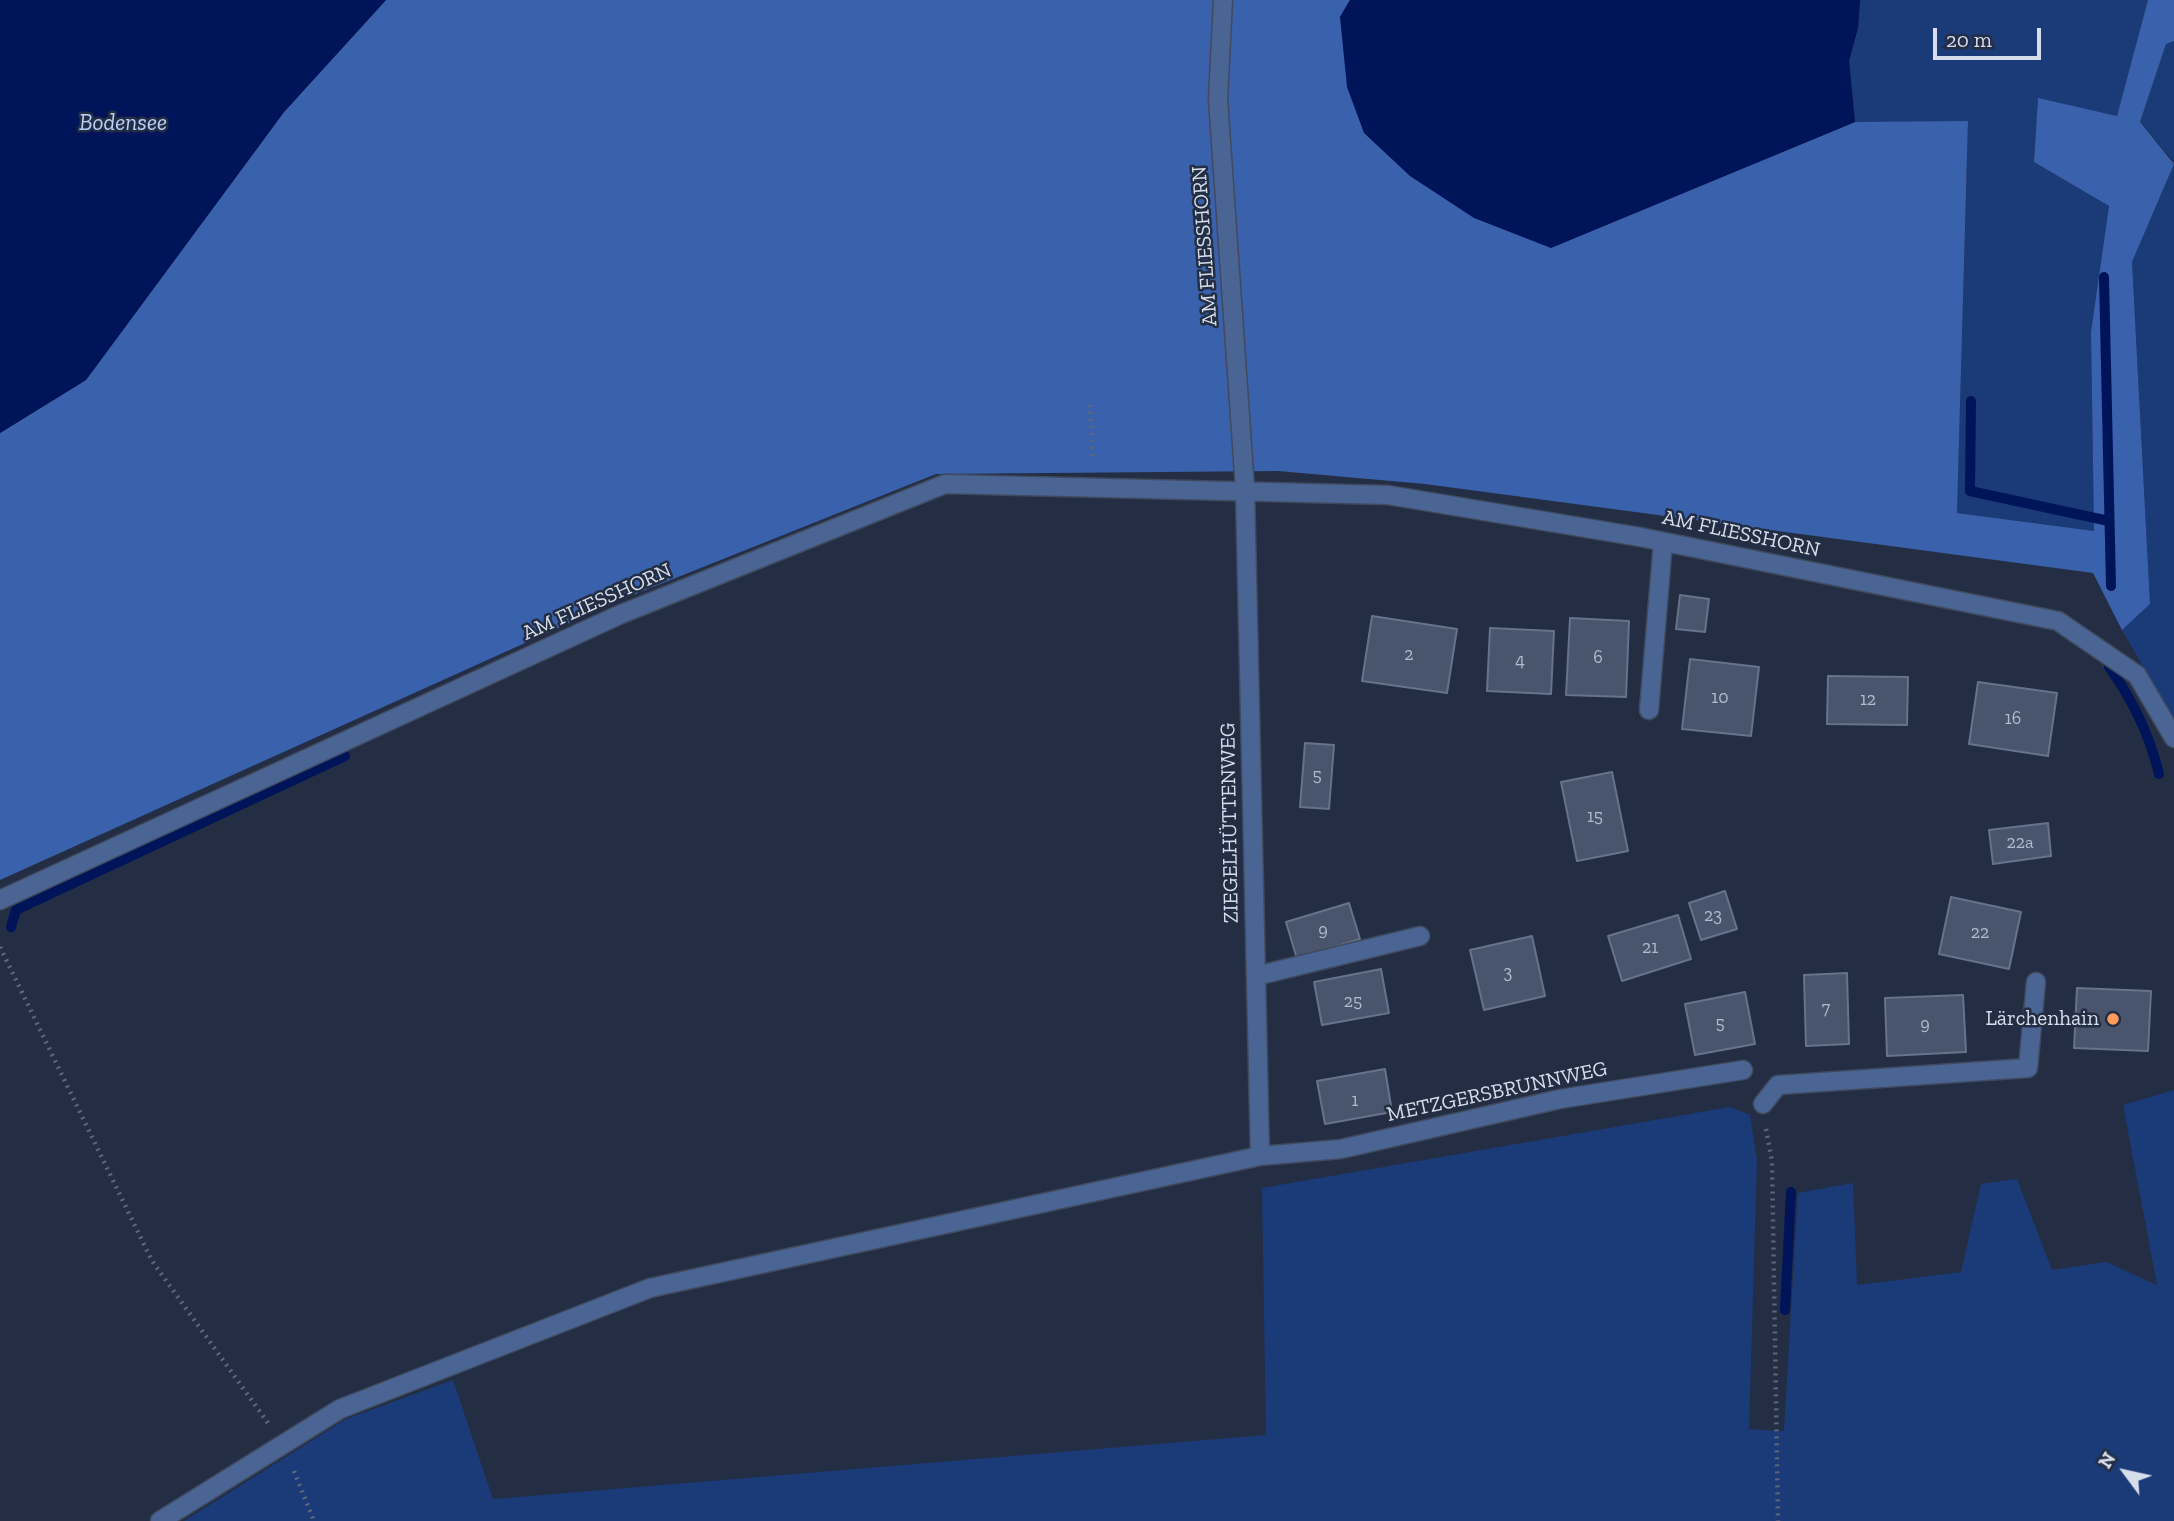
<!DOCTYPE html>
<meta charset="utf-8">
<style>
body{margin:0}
#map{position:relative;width:2174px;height:1521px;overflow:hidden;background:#232e44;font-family:"Zilla Slab",serif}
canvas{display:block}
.north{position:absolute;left:2090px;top:1437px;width:70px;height:70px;-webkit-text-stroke:5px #232e44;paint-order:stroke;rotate:303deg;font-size:19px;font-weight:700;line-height:28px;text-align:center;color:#d6ddeb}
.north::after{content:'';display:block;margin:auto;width:24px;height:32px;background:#d6ddeb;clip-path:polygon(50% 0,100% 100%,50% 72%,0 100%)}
.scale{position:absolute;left:1933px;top:28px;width:108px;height:32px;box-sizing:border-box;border:4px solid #d6ddeb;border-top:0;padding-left:9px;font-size:21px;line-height:24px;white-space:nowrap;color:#d6ddeb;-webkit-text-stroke:5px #232e44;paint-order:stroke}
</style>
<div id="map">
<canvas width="2174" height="1521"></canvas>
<div class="north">N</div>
<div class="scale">20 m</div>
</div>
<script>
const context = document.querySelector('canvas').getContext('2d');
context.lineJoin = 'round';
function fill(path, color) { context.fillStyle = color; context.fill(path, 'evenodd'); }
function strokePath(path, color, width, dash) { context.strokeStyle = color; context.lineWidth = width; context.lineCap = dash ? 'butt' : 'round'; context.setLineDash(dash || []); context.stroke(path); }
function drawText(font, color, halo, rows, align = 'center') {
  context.font = font + ' "Zilla Slab",serif'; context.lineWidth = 5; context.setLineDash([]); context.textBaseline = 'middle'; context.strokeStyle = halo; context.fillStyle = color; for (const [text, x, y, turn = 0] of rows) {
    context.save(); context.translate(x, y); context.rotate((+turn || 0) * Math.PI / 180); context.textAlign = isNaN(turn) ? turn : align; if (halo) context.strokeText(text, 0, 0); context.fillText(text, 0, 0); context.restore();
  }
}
const green = new Path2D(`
 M1860,0H2148L2117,116L2038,99L2034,162L2109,206L2091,332L2094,531L1957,513L1968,122H1855L1849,61L1858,28Z
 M2174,41V162L2140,122L2166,44Z
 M2174,164V721L2122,630L2150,604L2132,262Z
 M2174,1090V1521H184L346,1419L453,1380L493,1499L1266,1435L1262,1188L1730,1107L1750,1115L1757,1160L1749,1429L1784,1431L1798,1193L1853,1183L1857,1285L1961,1272L1981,1184L2017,1179L2052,1270L2106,1262L2157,1285L2123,1105Z`);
const forest = new Path2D(`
 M386,0H1350L1340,17L1550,248L1855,122L1968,121L1957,513L2094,531L2091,332L2109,206L2034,162L2038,98L2117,116L2148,0H2174V41L2166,44L2140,122L2174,164L2132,262L2150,604L2122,630L2093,573L1425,484L1278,471L936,474L618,601L0,880V433L86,380L284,112Z`);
const water = new Path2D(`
 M0,0H386L284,112L86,380L0,433Z
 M1350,0H1860L1858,28L1849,61L1855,122L1551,248L1474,218L1410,176L1364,133L1347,87L1340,17Z`);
const stream = new Path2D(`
 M2104,277L2111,586
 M1971,401L1970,491L2109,521
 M2109,667C2133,700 2149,733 2159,774
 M11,927L16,910L345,756
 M1785,1310L1791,1192`);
const building = new Path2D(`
 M1680,595L1709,599L1705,632L1676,629Z
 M1372,616L1457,629L1447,693L1362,681Z
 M1570,618L1629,621L1626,697L1566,695Z
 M1490,628L1554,631L1551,694L1487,691Z
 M1690,659L1759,667L1751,736L1682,729Z
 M1828,676L1908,677L1907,725L1827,724Z
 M1978,682L2057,693L2048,756L1969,744Z
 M1305,743L1334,745L1329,809L1300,807Z
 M1612,772L1628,851L1577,861L1561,782Z
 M2048,823L2051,856L1993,864L1989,830Z
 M1725,891L1737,929L1701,940L1689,903Z
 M1951,897L2021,912L2009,969L1939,954Z
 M1349,903L1360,939L1297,959L1286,922Z
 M1678,915L1691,959L1622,981L1608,936Z
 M1532,936L1545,996L1484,1010L1470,950Z
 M1381,969L1389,1013L1322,1025L1314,982Z
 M1847,973L1849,1044L1806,1046L1804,975Z
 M2077,988L2151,991L2148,1051L2074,1048Z
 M1745,992L1755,1044L1695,1055L1685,1004Z
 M1963,995L1966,1052L1887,1056L1885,998Z
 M1385,1069L1392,1112L1325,1124L1317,1081Z`);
const path = new Path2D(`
 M1090,405L1093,461
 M0,947L152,1261L268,1423
 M1766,1129L1772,1161L1778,1521
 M294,1471L314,1521`);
const minor = new Path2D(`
 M1223,0L1218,99L1245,489L1260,1156
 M1649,710L1663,542
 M0,900L619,615L945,484L1388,495L1640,537L2058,621L2137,675L2174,738
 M1256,976L1420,936
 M1763,1104L1778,1085L2028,1068L2036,982
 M160,1521L340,1409L650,1288L1260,1156L1341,1149L1560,1099L1743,1070`);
const markers = [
 [2113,1019,7,"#ff9b5a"]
];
const numberNames = [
 ["2",1409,655],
 ["6",1598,658],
 ["4",1520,661],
 ["10",1720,698],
 ["12",1868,700],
 ["16",2013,719],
 ["5",1317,776],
 ["15",1595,817],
 ["22a",2020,843],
 ["23",1713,916],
 ["9",1323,931],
 ["22",1980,933],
 ["21",1650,948],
 ["3",1508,973],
 ["25",1353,1002],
 ["7",1826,1009],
 ["5",1720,1024],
 ["9",1925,1025],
 ["1",1355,1101]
];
const streetNames = [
 ["AM FLIESSHORN",1205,246,-94],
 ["AM FLIESSHORN",1741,534,12],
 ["AM FLIESSHORN",597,602,-24],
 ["ZIEGELHÜTTENWEG",1230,823,-91],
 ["METZGERSBRUNNWEG",1497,1092,-12]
];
const poiNames = [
 ["Lärchenhain",2099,1019]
];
const waterNames = [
 ["Bodensee",123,123]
];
fill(green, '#1b3a78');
fill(forest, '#3a61ab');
fill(water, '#001459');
strokePath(stream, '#001459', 10);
fill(building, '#48556d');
strokePath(building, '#65738b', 2);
strokePath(minor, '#404a5f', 21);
strokePath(path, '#5d677a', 4.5, [2, 5]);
strokePath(minor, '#4a6494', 18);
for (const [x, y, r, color] of markers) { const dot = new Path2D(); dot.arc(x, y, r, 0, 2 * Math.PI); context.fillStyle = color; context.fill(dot); strokePath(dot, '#232e44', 2.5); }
drawText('18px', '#b2bbcc', null, numberNames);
drawText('21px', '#d6ddeb', '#232e44', streetNames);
drawText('21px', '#d6ddeb', '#232e44', poiNames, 'right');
drawText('italic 23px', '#b9d0f9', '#232e44', waterNames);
</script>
